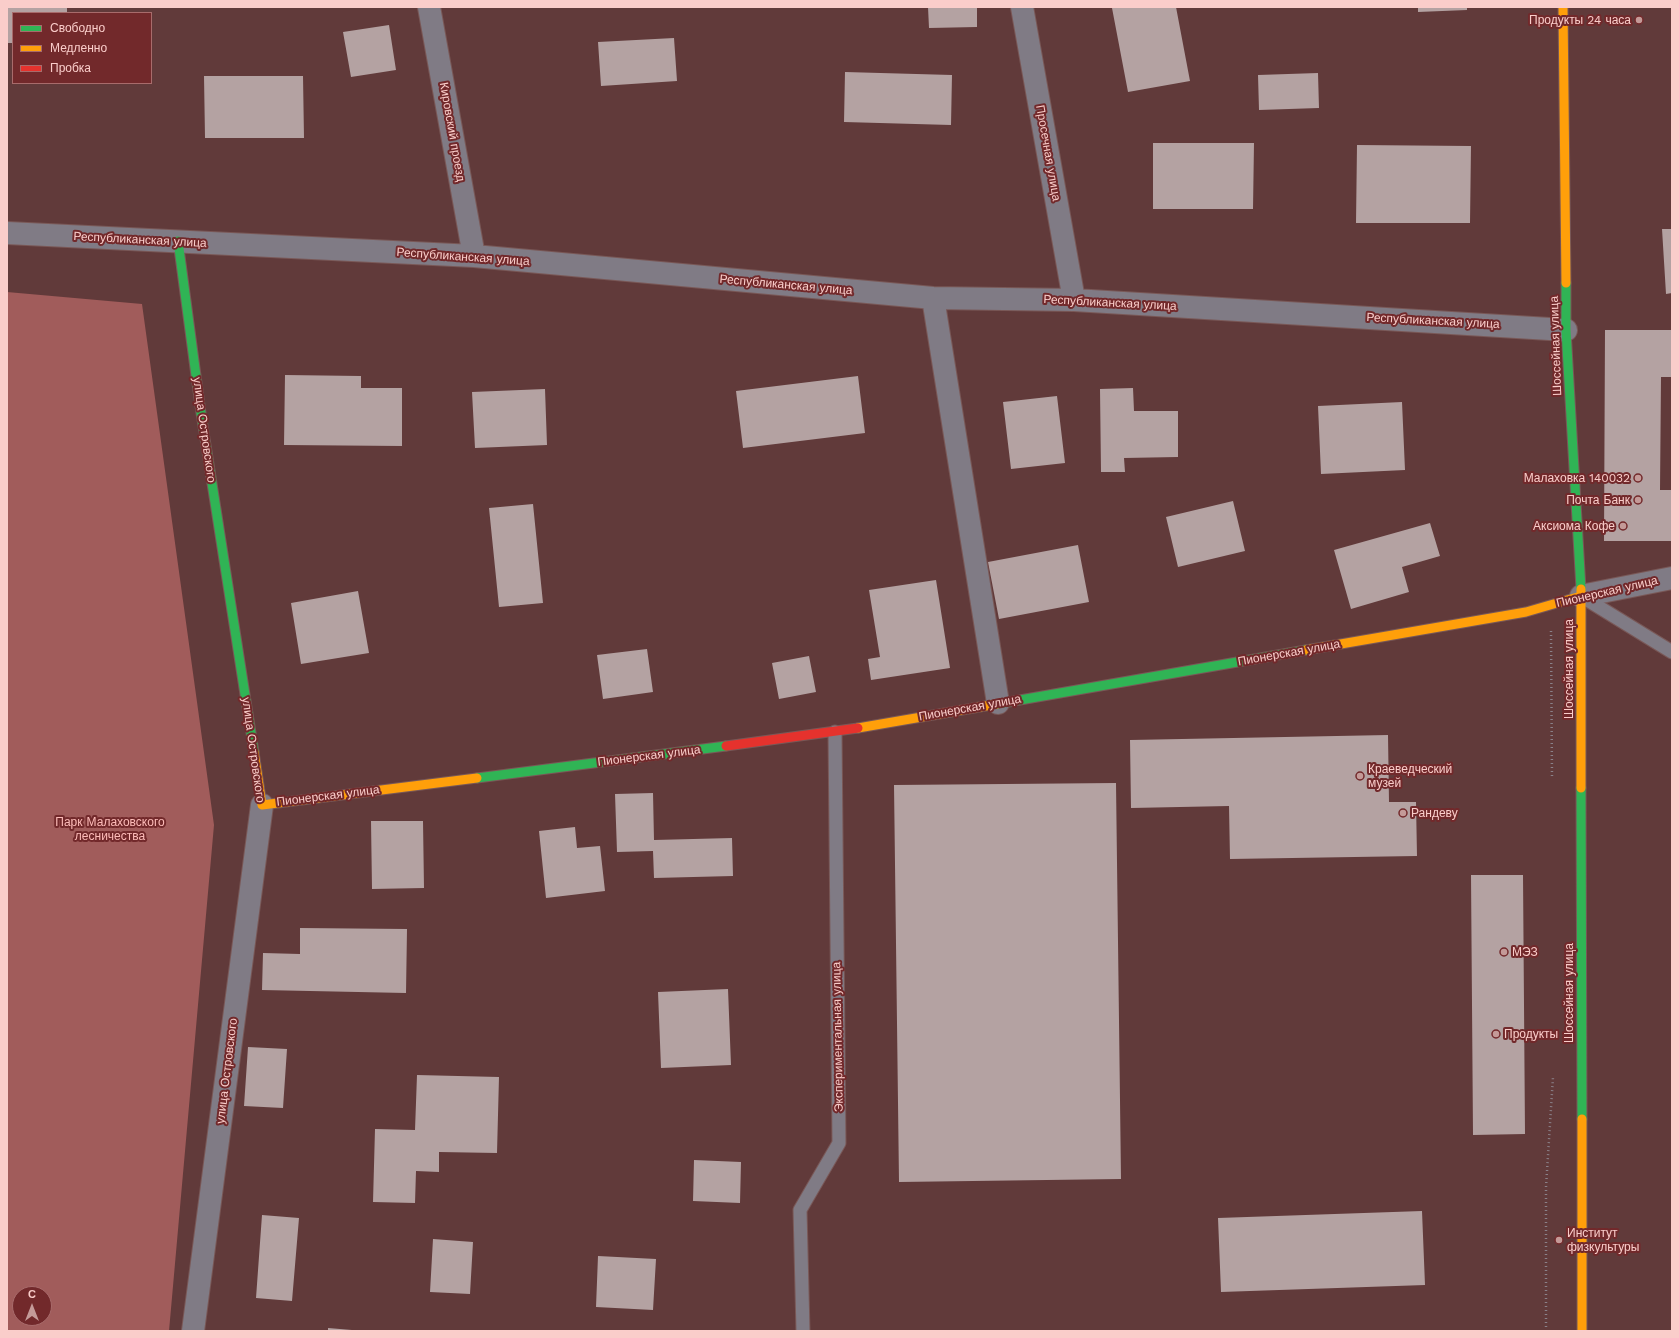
<!DOCTYPE html>
<meta charset="utf-8">
<style>
body{margin:0}
#map{position:relative;width:1679px;height:1338px;overflow:hidden;background:#613a3a;font-family:"Work Sans",sans-serif}
canvas{display:block}
.frame{position:absolute;inset:0;border:8px solid #facdca;pointer-events:none}
.legend{position:absolute;left:12px;top:12px;width:140px;height:72px;box-sizing:border-box;background:#72292b;border:1px solid #a86b6b;margin:0;padding:5px 7px;list-style:none;font-size:12px;color:#facdca}
.legend li{display:flex;align-items:center;gap:8px;height:20px}
.legend b{width:20px;border:1px solid #a86b6b}
.north{position:absolute;left:12px;top:1286px;width:40px;height:40px;box-sizing:border-box;background:#72292b;border:1px solid #a86b6b;border-radius:50%;rotate:0deg;font-size:11px;font-weight:700;line-height:16px;text-align:center;color:#facdca}
.north::after{content:'';display:block;margin:auto;width:14px;height:18px;background:#c49a98;clip-path:polygon(50% 0,100% 100%,50% 72%,0 100%)}
</style>
<div id="map">
<canvas width="1679" height="1338"></canvas>
<div class="frame"></div>
<ul class="legend">
<li><b style="height:5px;background:#30b455"></b>Свободно</li>
<li><b style="height:5px;background:#ff9f0a"></b>Медленно</li>
<li><b style="height:5px;background:#e5322d"></b>Пробка</li>
</ul>
<div class="north">С</div>
</div>
<script>
const context = document.querySelector('canvas').getContext('2d');
context.lineJoin = 'round';
function fill(path, color) { context.fillStyle = color; context.fill(path, 'evenodd'); }
function strokePath(path, color, width, dash) { context.strokeStyle = color; context.lineWidth = width; context.lineCap = dash ? 'butt' : 'round'; context.setLineDash(dash || []); context.stroke(path); }
function drawText(font, color, halo, rows, align = 'center') {
  context.font = font + ' "Work Sans",sans-serif'; context.lineWidth = 4; context.setLineDash([]); context.textBaseline = 'middle'; context.strokeStyle = halo; context.fillStyle = color; for (const [text, x, y, turn = 0] of rows) {
    context.save(); context.translate(x, y); context.rotate((+turn || 0) * Math.PI / 180); context.textAlign = isNaN(turn) ? turn : align; if (halo) context.strokeText(text, 0, 0); context.fillText(text, 0, 0); context.restore();
  }
}
const forest = new Path2D(`
 M7,292L142,304L214,825L169,1331H7ZM20,1294H44V1318H20Z`);
const building = new Path2D(`
 M7,7H67V13H13V43H7Z
 M928,7H977V27L929,28Z
 M1118,7H1176L1190,81L1128,92L1112,8Z
 M1418,7H1467V10L1418,12Z
 M389,25L396,70L351,77L343,32Z
 M674,38L677,81L601,86L598,42Z
 M845,72L952,75L951,125L844,122Z
 M1318,73L1319,108L1259,110L1258,75Z
 M204,76H303L304,138H205Z
 M1153,143H1254L1253,209H1153Z
 M1357,145L1471,146L1470,223H1356Z
 M1662,229H1672V293L1666,294Z
 M1605,330H1672V377H1661L1660,490H1672V541H1604Z
 M285,375L361,376V388H402V446L284,445Z
 M858,376L865,433L743,448L736,391Z
 M1133,388L1134,411H1178V457L1124,458L1125,472H1101L1100,389Z
 M545,389L547,445L475,448L472,392Z
 M1057,396L1065,463L1011,469L1003,402Z
 M1402,402L1405,470L1321,474L1318,406Z
 M1233,501L1245,551L1178,567L1166,517Z
 M533,504L543,603L499,607L489,508Z
 M1430,523L1440,556L1402,567L1409,592L1351,609L1334,550Z
 M1078,545L1089,602L999,619L988,562Z
 M936,580L950,668L871,680L868,659L880,657L869,590Z
 M358,591L369,653L301,664L291,603Z
 M647,649L653,692L603,699L597,655Z
 M809,656L816,692L779,699L772,663Z
 M1388,735L1389,802H1416L1417,856L1230,859L1229,806L1131,808L1130,740Z
 M1116,783L1121,1179L899,1182L894,785Z
 M653,793L654,840L732,838L733,876L654,878L653,851L617,852L615,794Z
 M371,821H423L424,888L372,889Z
 M575,827L577,848L600,846L605,891L546,898L539,831Z
 M1471,875H1523L1525,1134L1473,1135Z
 M300,928L407,929L406,993L262,990L263,953L300,954Z
 M728,989L731,1065L661,1068L658,992Z
 M248,1047L287,1049L283,1108L244,1106Z
 M417,1075L499,1077L497,1153L439,1152V1172L416,1171L415,1203L373,1202L375,1129L415,1130Z
 M694,1160L741,1162L740,1203L693,1201Z
 M1422,1211L1425,1285L1221,1292L1218,1218Z
 M262,1215L299,1218L292,1301L256,1298Z
 M433,1239L473,1242L470,1294L430,1292Z
 M598,1256L656,1259L653,1310L596,1307Z
 M328,1328L352,1330V1331H328Z`);
const path = new Path2D(`
 M1551,631L1552,778
 M1546,1331V1187L1553,1077`);
const lane = new Path2D(`
 M1581,596L1672,652
 M803,1331L800,1210L839,1143L835,732`);
const street = new Path2D(`
 M429,7L474,256
 M1022,7L1074,300
 M7,233L474,256L933,298L1074,300L1566,330
 M933,298L998,703
 M1581,596L1672,578
 M193,1331L262,805`);
const fast = new Path2D(`
 M178,241L201,413L254,752
 M1566,283V330L1581,589
 M997,704L1306,650
 M477,778L726,746
 M1581,788L1582,1119`);
const slow = new Path2D(`
 M1563,7L1566,283
 M1581,589V788
 M1306,650L1526,612L1581,596
 M858,728L997,704
 M254,752L262,805L477,778
 M1582,1119V1331`);
const jam = new Path2D(`
 M726,746L858,728`);
const markers = [
 [1639,20,4,"#c49a98"],
 [1638,478,4,"#c49a98"],
 [1638,500,4,"#c49a98"],
 [1623,526,4,"#c49a98"],
 [1360,776,4,"#c49a98"],
 [1403,813,4,"#c49a98"],
 [1504,952,4,"#c49a98"],
 [1496,1034,4,"#c49a98"],
 [1559,1240,4,"#c49a98"]
];
const poiNames = [
 ["Продукты 24 часа",1631,20,"right"],
 ["Малаховка 140032",1630,478,"right"],
 ["Почта Банк",1630,500,"right"],
 ["Аксиома Кофе",1615,526,"right"],
 ["Краеведческий",1368,769],
 ["музей",1368,783],
 ["Рандеву",1411,813],
 ["МЭЗ",1512,952],
 ["Продукты",1504,1034],
 ["Институт",1567,1233],
 ["физкультуры",1567,1247]
];
const streetNames = [
 ["Кировский проезд",452,132,80],
 ["Просечная улица",1048,153,80],
 ["Республиканская улица",140,240,3],
 ["Республиканская улица",463,257,4],
 ["Республиканская улица",786,285,5],
 ["Республиканская улица",1110,303,3],
 ["Республиканская улица",1433,321,3],
 ["Шоссейная улица",1556,346,-92],
 ["улица Островского",204,430,82],
 ["Пионерская улица",1607,592,-13],
 ["Пионерская улица",1289,653,-10],
 ["Шоссейная улица",1569,669,-90],
 ["Пионерская улица",970,708,-10],
 ["улица Островского",253,750,82],
 ["Пионерская улица",649,756,-7],
 ["Пионерская улица",328,796,-7],
 ["Шоссейная улица",1569,993,-90],
 ["Экспериментальная улица",838,1037,-91],
 ["улица Островского",227,1071,-83]
];
const parkNames = [
 ["Парк Малаховского",110,822],
 ["лесничества",110,836]
];
fill(forest, '#a15c5b');
fill(building, '#b4a2a2');
strokePath(lane, '#795857', 15);
strokePath(street, '#795857', 24);
strokePath(fast, '#795857', 11);
strokePath(slow, '#795857', 11);
strokePath(jam, '#795857', 11);
strokePath(path, '#8a8189', 2.5, [1, 3]);
strokePath(lane, '#807b85', 13);
strokePath(street, '#807b85', 22);
strokePath(fast, '#30b455', 9);
strokePath(slow, '#ff9f0a', 9);
strokePath(jam, '#e5322d', 9);
for (const [x, y, r, color] of markers) { const dot = new Path2D(); dot.arc(x, y, r, 0, 2 * Math.PI); context.fillStyle = color; context.fill(dot); strokePath(dot, '#72292b', 1.5); }
drawText('12px', '#facdca', '#72292b', poiNames, 'left');
drawText('12px', '#facdca', '#72292b', streetNames);
drawText('12px', '#fdbcb9', '#72292b', parkNames);
</script>
